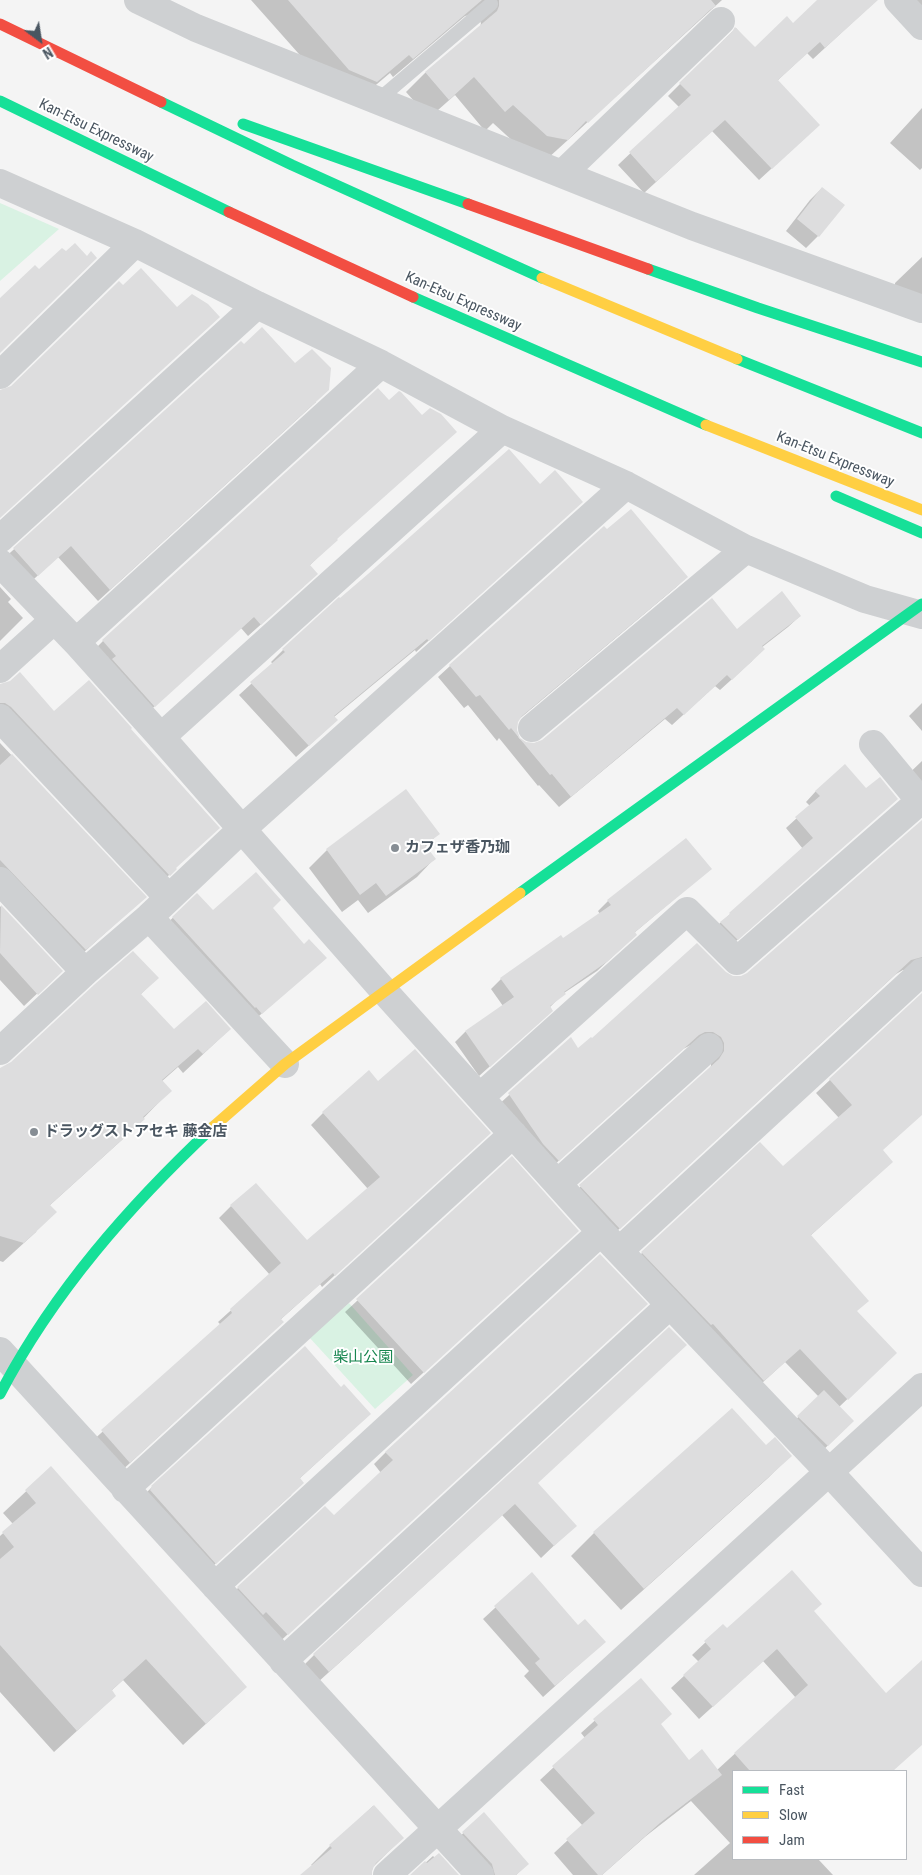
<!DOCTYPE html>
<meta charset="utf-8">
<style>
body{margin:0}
#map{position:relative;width:922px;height:1875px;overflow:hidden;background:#f4f4f4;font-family:"Roboto Condensed",sans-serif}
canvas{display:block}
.legend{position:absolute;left:732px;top:1770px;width:175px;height:90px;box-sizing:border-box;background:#fff;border:1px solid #b7bbc0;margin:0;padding:6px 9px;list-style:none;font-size:15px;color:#4a5661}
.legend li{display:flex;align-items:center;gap:10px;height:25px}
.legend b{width:25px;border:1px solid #b7bbc0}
.north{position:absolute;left:15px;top:15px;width:50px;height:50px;-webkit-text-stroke:4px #fff;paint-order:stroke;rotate:149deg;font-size:14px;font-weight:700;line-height:20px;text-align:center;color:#4a5661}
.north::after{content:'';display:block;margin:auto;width:18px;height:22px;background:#4a5661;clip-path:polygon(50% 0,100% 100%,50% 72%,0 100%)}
</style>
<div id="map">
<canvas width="922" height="1875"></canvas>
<ul class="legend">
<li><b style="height:6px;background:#16e098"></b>Fast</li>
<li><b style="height:6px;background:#ffcf43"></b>Slow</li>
<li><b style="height:6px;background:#f24e42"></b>Jam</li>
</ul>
<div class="north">N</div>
</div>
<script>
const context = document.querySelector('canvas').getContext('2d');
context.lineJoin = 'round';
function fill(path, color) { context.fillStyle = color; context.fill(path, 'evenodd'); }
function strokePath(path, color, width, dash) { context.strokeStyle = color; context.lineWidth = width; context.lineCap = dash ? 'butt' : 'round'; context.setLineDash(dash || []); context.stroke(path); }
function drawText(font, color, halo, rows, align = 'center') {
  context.font = font + ' "Roboto Condensed","Noto Sans JP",sans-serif'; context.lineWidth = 4; context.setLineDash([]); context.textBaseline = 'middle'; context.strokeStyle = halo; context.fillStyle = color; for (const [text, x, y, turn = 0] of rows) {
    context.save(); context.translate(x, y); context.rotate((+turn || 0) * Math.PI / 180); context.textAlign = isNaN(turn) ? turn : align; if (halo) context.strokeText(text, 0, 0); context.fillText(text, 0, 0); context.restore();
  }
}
const green = new Path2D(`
 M0,203L59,229L0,281Z
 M349,1303L413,1375L375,1409L309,1337Z`);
const shadow = new Path2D(`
 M251,0H722L547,159L528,155L493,123L485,131L455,95L429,118L406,92L425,73L480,27L481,23L475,14L465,16L393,77L390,73L357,101L330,89Z
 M819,0H877L813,59L807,53L777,81L806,137L759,180L712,131L644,193L618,165L679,107L668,96L736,28L755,49L793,24Z
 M896,0H922V28Z
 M922,108V168L920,170L890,143Z
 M822,188L818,236L806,248L786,231L810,200Z
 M922,257V304L895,299V283Z
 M241,342L316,402L98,601L58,557L23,589L0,562Z
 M389,401L422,417L336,540L309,566L304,586L248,636L241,628L237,630L142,718L91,653L103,641Z
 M540,486L582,502L416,652L415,650L334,717L324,732L296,757L239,695L273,664L271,662L283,650Z
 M687,577L675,588L518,720L515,730L519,738L526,744L534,745L737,631L800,616L788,627L761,648L752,661L720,690L715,686L672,725L665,719L559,807L539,785L538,786L499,738L497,741L468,705L464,708L438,677L450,666Z
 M0,587L11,599L8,602L23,618L0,641Z
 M0,685L175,869L156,888L0,721Z
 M922,703V731L909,716Z
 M0,743L145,897L73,962L0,884Z
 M922,761V809L900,782Z
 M866,790L897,799L727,949L719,924L803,849L786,828L810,806L806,802L816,791Z
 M922,822V979L912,970H903L896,974L605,1242L567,1199L708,1071L711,1066V1057L699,1045H691L683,1049L544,1174L495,1108L570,1039L578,1050L726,973L733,977H741L748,974Z
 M438,834L425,847L434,859L417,877L368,913L358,900L342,912L309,868L327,850Z
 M710,869L634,933L625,945L597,971L564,993L549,1008L541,1021L479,1076L455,1042L465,1032L503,1006L491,989L501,979L563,940L600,914L598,911L608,901Z
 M197,895L212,912L272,908L304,945L325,958L251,1023L162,928Z
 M0,906L61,971L24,1006L0,980Z
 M157,978L140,995L174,1031L230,1029L183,1073L178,1067L161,1082L170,1091L124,1138L49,1206L36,1232L3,1262L0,1261V1070Z
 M922,994V1114L881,1151L892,1162L810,1236L856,1312L881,1367L839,1407L853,1421L816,1457L786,1429L819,1397L785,1362L750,1394L629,1266L642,1253L783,1168L839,1118L816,1093Z
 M323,1113L477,1145L322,1287L320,1284L280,1320L270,1334L118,1474L90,1443L221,1325L218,1322L270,1275L219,1218L231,1206L307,1242L368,1189L311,1125Z
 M512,1158L565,1243L411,1384L345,1312Z
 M634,1316L275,1646L226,1600L238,1588L334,1517L381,1473L374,1464L386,1452Z
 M341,1389L370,1414L299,1479L291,1495L203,1575L140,1499L152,1487Z
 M732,1409L766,1447L790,1456L768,1478L621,1610L571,1556L594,1533Z
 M51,1468L246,1687L183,1745L123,1680L111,1691L115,1696L54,1752L0,1692V1536L13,1524L3,1513Z
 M536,1483L563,1537L541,1558L502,1515L317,1683L302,1667L314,1655Z
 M532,1574L578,1627L592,1653L543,1697L524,1676L529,1671L483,1619Z
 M812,1611L886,1695L922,1662V1744L892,1771H733V1859H818L833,1875H694L730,1843L691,1801L646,1836L602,1875H573L554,1853L583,1826L540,1780L585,1738L581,1733L641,1679L660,1724L689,1762L717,1770L796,1698L763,1661L699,1719L671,1688L699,1662L692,1655L723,1626L727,1630Z
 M373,1806L402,1838L373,1867L371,1875H302L313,1866L311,1865L330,1846Z
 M484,1814L528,1864L516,1875H466L444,1851Z
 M433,1856L435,1858L457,1875H412Z`);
const building = new Path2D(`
 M288,0H482L413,59L409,55L377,82L349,70Z
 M499,0H711L716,6L710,10L588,123L586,121L568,140L547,136L513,105L505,112L474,77L449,100L425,72L497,11L499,6Z
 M817,0H878L825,48L820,42L778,80L820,125L772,169L725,120L656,182L629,152L691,95L679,83L732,32L735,27L755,47L787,16L793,23Z
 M822,187L845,205L819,237L797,219Z
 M75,243L87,256L91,251L97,258L0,353V298L35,265L39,269L62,248L66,251Z
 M141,268L177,307L192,294L208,304L220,317L0,518V390L11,386L119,281L123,285Z
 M262,327L295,363L312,349L331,368L329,390L110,590L71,546L38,576L13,548L241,341L244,344Z
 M378,388L389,400L399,391L401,392L422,415L430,408L441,414L457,432L337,539L338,540L310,565L318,574L261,625L254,617L155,707L112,659L116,656L102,640Z
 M509,449L540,484L555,470L583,502L429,641L427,639L334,716L338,720L309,746L250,682L285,652L282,649L339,597L340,598L368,574Z
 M631,509L688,577L522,716L518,722L517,730L520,738L526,742L534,743L542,740L712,598L737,629L782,591L801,616L762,646L765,649L732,680L727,675L684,715L677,708L571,797L552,774L550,775L511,728L509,730L480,695L476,697L449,665L604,526L607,529Z
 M20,672L54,711L89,680L132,728L131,729L220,828L176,868L177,869L170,876L11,707L5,703H0V684L10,681Z
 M12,754L147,897L86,950L0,860V765Z
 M845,764L866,788L880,777L898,799L738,940L720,922L730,914L729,913L813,838L795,817L820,796L815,791Z
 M406,789L440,834L425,845L436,859L386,896L376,883L360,895L326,849Z
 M922,820V957L911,960L620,1229L579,1185L719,1059L724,1051V1043L721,1037L713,1032H705L699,1035L559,1161L543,1144L508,1093L571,1037L578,1048L591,1037L592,1038L697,943L726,972L733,976H741L747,973Z
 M686,838L712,869L635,932L637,935L608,961L564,992L566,994L550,1006L553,1011L490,1067L465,1031L514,997L500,978L561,935L563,938L611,905L607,900Z
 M256,872L281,900L273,908L304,944L309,939L327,958L262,1014L256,1007L255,1008L172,917L197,893L213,910Z
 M1,905L63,971L38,995L0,953Z
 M133,951L159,978L141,994L174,1029L206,1001L231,1029L203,1054L198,1049L162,1080L172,1091L143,1117L145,1119L50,1205L57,1212L24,1243L0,1236V1068L11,1062L95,984Z
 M922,993V1115L883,1150L893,1162L811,1235L869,1301L857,1311L897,1353L848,1400L800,1349L764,1381L713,1324L711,1325L641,1252L760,1142L783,1166L852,1105L829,1079Z
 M415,1049L491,1133L335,1276L333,1273L291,1310L281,1319L284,1322L130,1463L101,1430L232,1313L230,1309L281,1263L230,1205L256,1183L307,1240L342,1210L380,1177L322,1112L369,1070L378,1081Z
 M512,1156L579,1231L424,1373L356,1299Z
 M600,1254L648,1304L288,1635L266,1612L263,1615L237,1587L325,1506L334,1515L393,1460L385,1452Z
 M669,1327L687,1345L538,1483L577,1526L554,1546L515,1504L329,1672L313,1654Z
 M305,1346L341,1387L344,1384L371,1414L300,1478L304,1483L216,1564L150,1490L152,1487L151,1486Z
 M824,1390L854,1421L828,1446L797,1416Z
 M732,1408L766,1445L775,1437L792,1456L644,1589L593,1532Z
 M51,1466L247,1687L206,1724L146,1659L112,1690L116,1696L77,1731L0,1645V1559L14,1547L2,1532L36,1503L25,1490Z
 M792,1570L822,1604L814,1611L886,1693L922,1660V1745L893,1771H750L734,1753L808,1685L777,1649L713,1707L683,1675L711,1649L704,1641L723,1624L727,1628Z
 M532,1572L578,1625L585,1619L606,1642L555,1686L535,1663L540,1659L494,1606Z
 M641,1678L672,1714L661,1724L689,1760L702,1749L722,1775L660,1823L602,1875H598L566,1839L595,1813L552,1766L598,1725L593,1719Z
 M374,1805L404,1838L376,1863L372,1870V1875H300L332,1848L329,1845Z
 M484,1812L529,1864L516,1875H495L492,1864L462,1832Z
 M439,1853L459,1875H410L425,1861L427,1863Z`);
const lane = new Path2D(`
 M377,101L491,4`);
const street = new Path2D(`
 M138,0L196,28L692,226L922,309
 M898,0L922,26
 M562,174L721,21
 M0,183L135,243L257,305L381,364L502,429L626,485L746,549L865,599L922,615
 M0,375L135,243
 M0,539L257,305
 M0,563L76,642L161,737L384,991L601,1232L829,1472L922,1573
 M76,642L381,364
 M0,669L54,620
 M0,718L168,897
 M532,728L746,549
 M161,737L502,429
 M873,744L922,803
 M0,881L85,972
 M149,917L285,1064
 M0,1051L85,972L149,917L242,829L626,485
 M480,1097L687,911L737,961L920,801
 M558,1183L709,1047
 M619,1251L922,972
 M0,1351L480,1875
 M125,1489L513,1134
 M215,1586L601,1232
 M283,1661L670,1305
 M387,1875L922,1387`);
const fast = new Path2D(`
 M0,101L229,212
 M161,102L292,165L542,278
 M243,124L468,204
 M648,269L758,308L922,362
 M413,297L706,425
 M737,359L922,433
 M836,496L922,533
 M520,893L922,604
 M0,1394C53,1292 130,1205 213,1127`);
const slow = new Path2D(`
 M542,278L737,359
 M706,425L922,510
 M213,1127L285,1064L520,893`);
const jam = new Path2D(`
 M0,24L161,102
 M468,204L648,269
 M229,212L413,297`);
const markers = [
 [395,848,5,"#868d94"],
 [34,1132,5,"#868d94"]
];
const streetNames = [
 ["Kan-Etsu Expressway",96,131,26],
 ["Kan-Etsu Expressway",463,302,24],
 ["Kan-Etsu Expressway",835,460,22]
];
const poiNames = [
 ["カフェザ香乃珈",405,848],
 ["ドラッグストアセキ 藤金店",44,1132]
];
const parkNames = [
 ["柴山公園",363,1358]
];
fill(green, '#d9f2e3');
fill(shadow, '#0003');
fill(building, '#ddddde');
strokePath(lane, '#ced0d2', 14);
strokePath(street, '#ced0d2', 28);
strokePath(fast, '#16e098', 11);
strokePath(slow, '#ffcf43', 11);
strokePath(jam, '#f24e42', 11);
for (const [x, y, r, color] of markers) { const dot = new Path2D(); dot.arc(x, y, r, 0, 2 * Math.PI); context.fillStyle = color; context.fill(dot); strokePath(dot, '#fff', 2); }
drawText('15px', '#4a5661', '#fff', streetNames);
drawText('bold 15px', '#4a5661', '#fff', poiNames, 'left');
drawText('15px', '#17864f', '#fff', parkNames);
</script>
